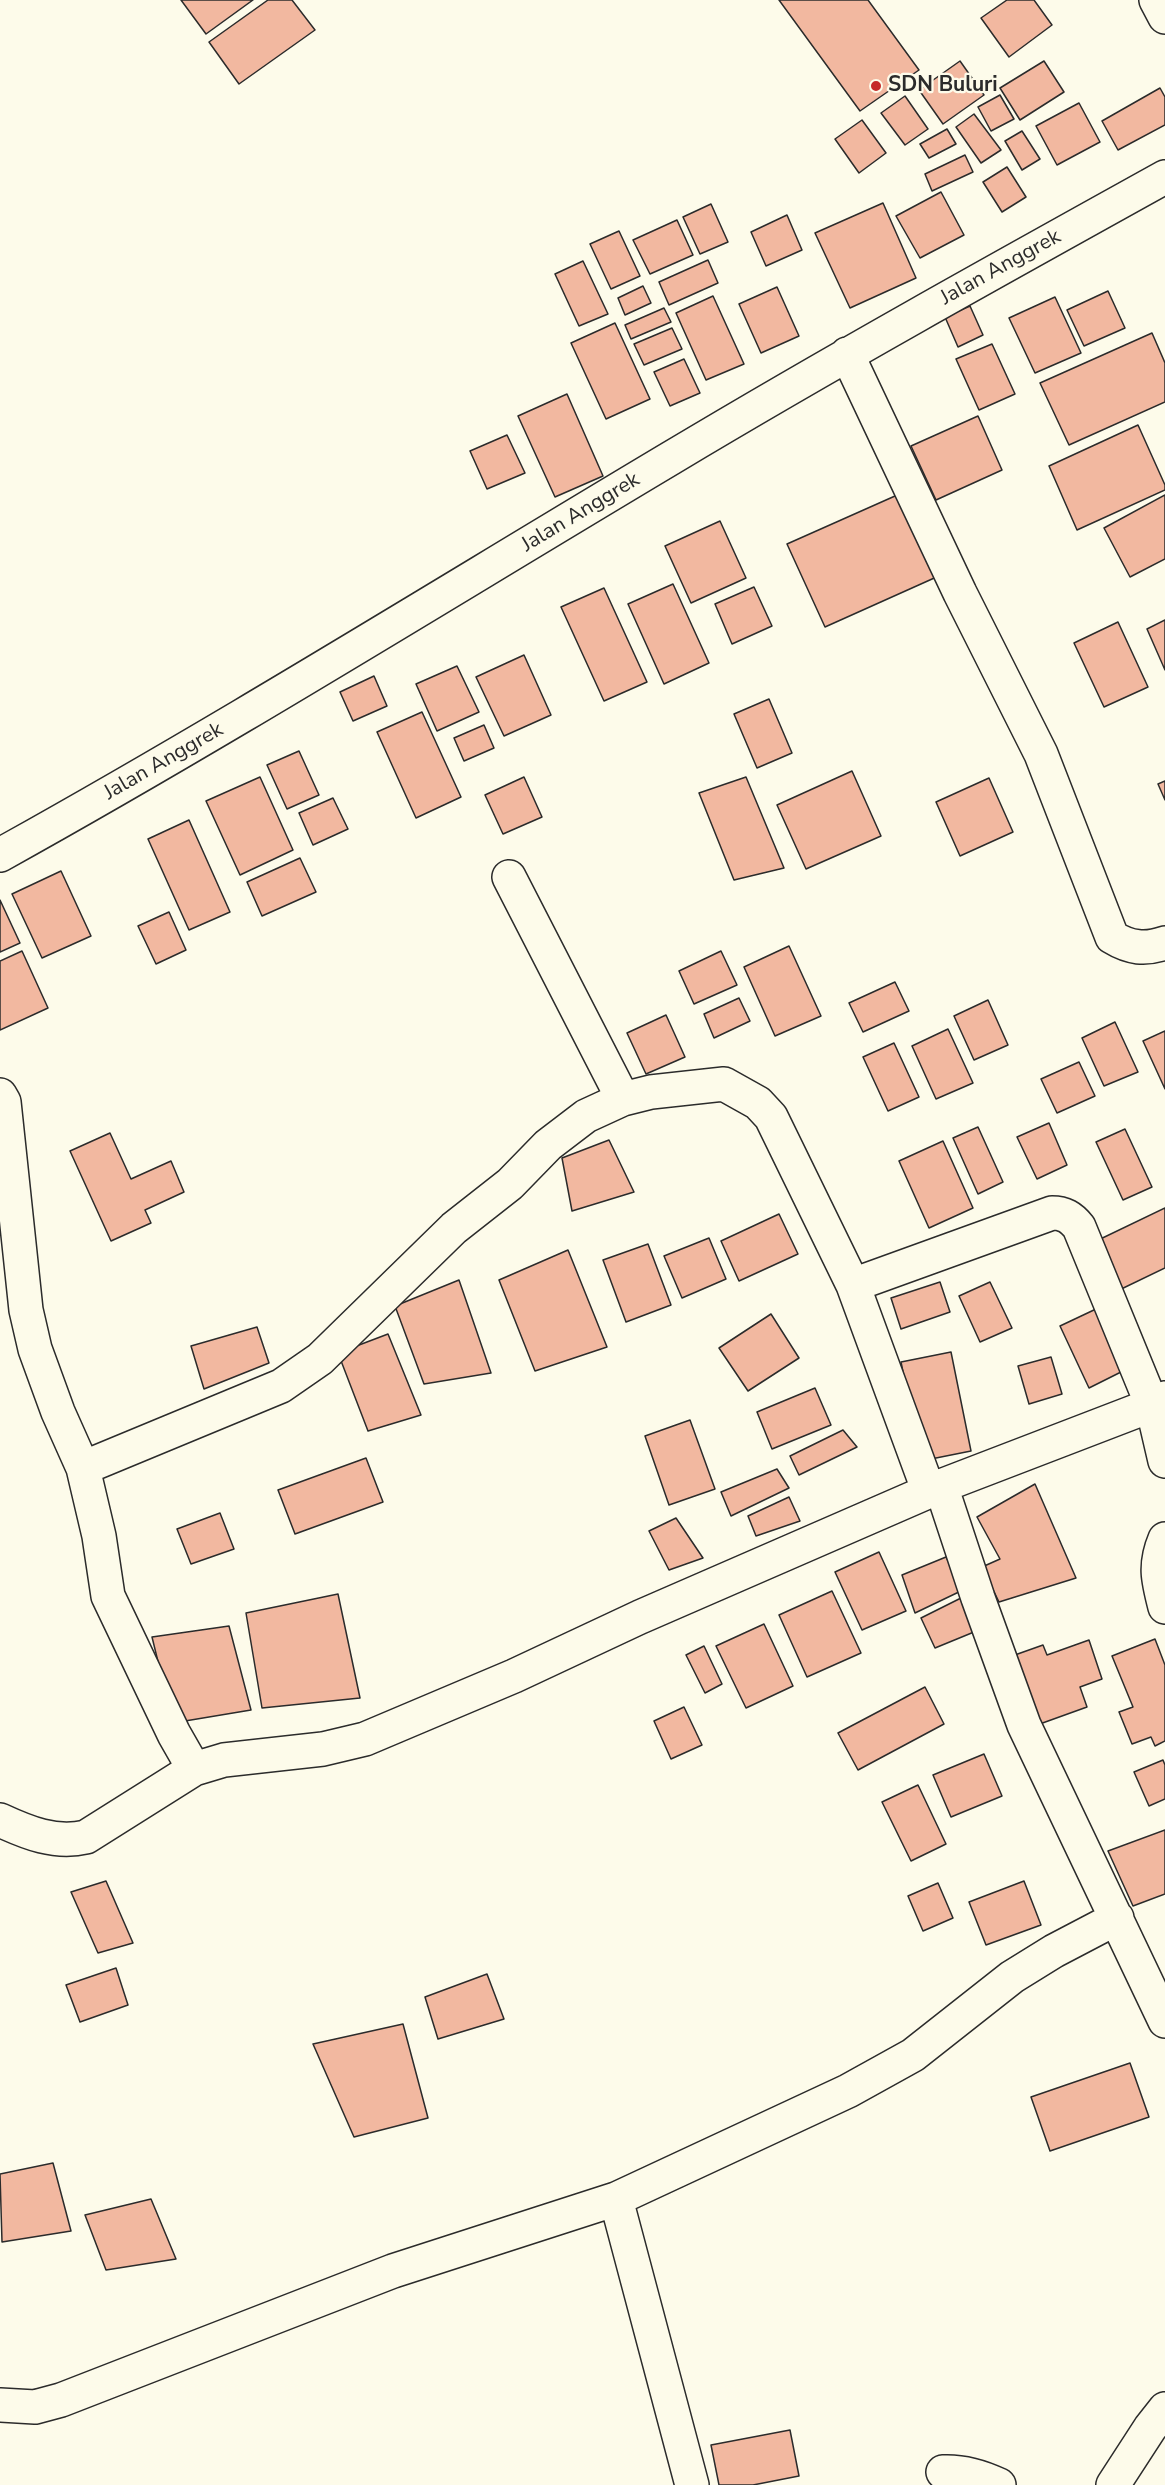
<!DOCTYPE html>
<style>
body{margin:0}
canvas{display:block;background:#fdfbea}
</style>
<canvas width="1165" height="2485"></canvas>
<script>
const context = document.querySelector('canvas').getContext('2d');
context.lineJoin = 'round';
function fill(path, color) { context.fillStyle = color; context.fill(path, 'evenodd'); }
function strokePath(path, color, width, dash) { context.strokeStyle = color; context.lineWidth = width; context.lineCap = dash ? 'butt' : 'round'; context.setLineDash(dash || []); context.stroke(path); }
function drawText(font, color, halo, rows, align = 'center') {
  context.font = font + ' "Nunito Sans",sans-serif'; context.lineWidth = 4.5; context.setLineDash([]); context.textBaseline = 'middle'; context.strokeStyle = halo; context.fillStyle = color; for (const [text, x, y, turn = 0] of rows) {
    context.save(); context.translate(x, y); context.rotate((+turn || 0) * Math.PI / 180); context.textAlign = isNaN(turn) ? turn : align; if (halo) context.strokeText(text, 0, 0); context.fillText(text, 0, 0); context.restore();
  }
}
const building = new Path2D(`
 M181,0H253L206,34Z
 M268,0H292L315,30L239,84L209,42Z
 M779,0H868L919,70L860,111Z
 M1007,0H1034L1052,25L1009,57L981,18Z
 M960,61L984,95L943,124L919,90Z
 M1044,61L1064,92L1020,120L1000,88Z
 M1160,88L1165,97V125L1118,150L1102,121Z
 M1000,95L1014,119L991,131L978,107Z
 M905,96L928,129L905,145L881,113Z
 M1079,103L1100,142L1057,165L1036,126Z
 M974,114L1001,150L981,163L956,127Z
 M862,120L886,153L859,173L835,139Z
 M947,129L956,144L929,158L920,144Z
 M1022,131L1040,159L1022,170L1005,141Z
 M965,155L973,172L932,191L925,174Z
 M1007,167L1026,197L1002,212L983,182Z
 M941,192L964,235L920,258L896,216Z
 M883,203L916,278L850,308L815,233Z
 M711,204L728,242L700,254L683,217Z
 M787,215L802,250L766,266L751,232Z
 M677,220L693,255L650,274L633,240Z
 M619,231L640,276L611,289L590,244Z
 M708,260L718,283L669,305L659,282Z
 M583,261L608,314L579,326L555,274Z
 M643,286L651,303L625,315L618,298Z
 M777,287L799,336L761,353L739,304Z
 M1108,291L1125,328L1084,346L1067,310Z
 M713,296L744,364L706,380L676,313Z
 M1055,297L1081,353L1035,373L1009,318Z
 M970,306L983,335L958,347L945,317Z
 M664,308L671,322L631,339L625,325Z
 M615,323L650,399L606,419L571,343Z
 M672,328L682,349L644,365L634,344Z
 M1152,333L1165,363V402L1069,445L1040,383Z
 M992,344L1015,394L979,410L956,359Z
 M684,359L700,393L670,406L654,372Z
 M567,394L603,476L555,497L518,416Z
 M978,416L1002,470L936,500L911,446Z
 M1138,425L1165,485V490L1077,530L1049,466Z
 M507,435L525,473L487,489L470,451Z
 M904,492L941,575L825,627L787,544Z
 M1165,495V559L1130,577L1104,528Z
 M720,521L746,578L691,603L665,546Z
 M673,584L709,663L664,684L628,604Z
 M754,587L772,626L732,644L715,604Z
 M604,588L647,682L604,701L561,607Z
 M1165,620V670L1147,629Z
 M1118,622L1148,687L1104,707L1074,643Z
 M524,655L551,715L504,736L476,677Z
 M457,666L479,712L437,731L416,684Z
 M374,676L387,706L353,721L340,692Z
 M769,699L792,753L757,768L734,714Z
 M422,712L461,797L416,818L377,732Z
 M484,725L494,748L464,761L454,738Z
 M299,751L319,795L287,809L267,765Z
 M852,771L881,836L806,869L777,805Z
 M260,777L293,850L240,875L206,801Z
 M524,777L542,817L503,834L485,795Z
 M746,777L784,868L734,880L699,793Z
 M989,778L1013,832L960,856L936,802Z
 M1165,781V800L1158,784Z
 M333,798L348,829L313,845L299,813Z
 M189,820L230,912L189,930L148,839Z
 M300,858L316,892L262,916L247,882Z
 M61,871L91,936L42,958L12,894Z
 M0,900L20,943L0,952Z
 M169,912L186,950L156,964L138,926Z
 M789,946L821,1016L775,1036L744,967Z
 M22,951L48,1008L0,1030V961Z
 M721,951L737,985L694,1004L679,971Z
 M895,982L909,1011L863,1032L849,1003Z
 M739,998L750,1021L714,1038L704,1014Z
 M988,1000L1008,1045L974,1060L954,1016Z
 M666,1015L685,1057L646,1074L627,1033Z
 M1115,1022L1138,1072L1104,1086L1082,1038Z
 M948,1029L973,1083L936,1099L912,1046Z
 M1165,1031V1089L1143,1041Z
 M894,1043L919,1097L888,1111L863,1057Z
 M1079,1062L1095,1096L1057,1113L1041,1079Z
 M1049,1123L1067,1165L1037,1179L1017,1137Z
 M978,1127L1003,1182L978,1194L953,1138Z
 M1125,1129L1152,1187L1123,1200L1096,1142Z
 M110,1133L131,1179L171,1161L184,1192L145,1210L151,1223L111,1241L70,1151Z
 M609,1140L634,1192L572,1211L562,1158Z
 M943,1141L973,1208L929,1228L899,1161Z
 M1165,1208V1268L1113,1293L1090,1244Z
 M779,1214L798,1254L739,1281L721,1241Z
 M709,1238L726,1279L682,1298L664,1256Z
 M648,1244L671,1305L626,1322L603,1260Z
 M568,1250L607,1347L535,1371L499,1280Z
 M459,1280L491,1373L424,1384L395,1306Z
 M940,1282L950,1312L901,1329L891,1298Z
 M990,1282L1012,1328L980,1342L959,1296Z
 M1096,1309L1125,1370L1089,1388L1060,1326Z
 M771,1314L799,1358L748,1391L719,1348Z
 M257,1327L269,1363L204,1389L191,1346Z
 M388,1334L421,1415L368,1431L338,1353Z
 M951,1352L971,1451L921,1461L901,1362Z
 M1051,1357L1062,1394L1029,1404L1018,1366Z
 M815,1388L831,1425L772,1449L757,1412Z
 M690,1420L715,1489L669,1505L645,1436Z
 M843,1430L857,1447L799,1475L790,1456Z
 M366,1458L383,1502L295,1534L278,1490Z
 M777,1469L789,1488L731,1516L721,1492Z
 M1035,1484L1076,1578L999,1602L982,1567L1000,1559L977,1517Z
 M789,1497L800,1521L756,1536L748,1516Z
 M220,1513L234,1549L191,1564L177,1529Z
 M676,1518L703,1558L669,1570L649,1531Z
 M879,1552L906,1611L862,1630L835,1572Z
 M946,1557L963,1590L915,1613L902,1575Z
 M832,1591L861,1653L807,1677L779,1615Z
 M338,1594L360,1698L262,1708L246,1613Z
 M961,1598L974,1632L935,1648L921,1618Z
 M764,1624L793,1686L746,1708L716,1646Z
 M229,1626L251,1710L173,1723L152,1637Z
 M1155,1639L1165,1665V1741L1155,1746L1151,1737L1132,1744L1119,1712L1133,1707L1112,1656Z
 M1089,1640L1102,1679L1080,1687L1087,1707L1037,1725L1012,1656L1043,1645L1047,1655Z
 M704,1646L722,1684L705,1693L686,1655Z
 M925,1687L944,1724L858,1770L838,1733Z
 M684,1707L702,1745L671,1759L654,1721Z
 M984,1754L1002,1796L951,1817L933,1775Z
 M1163,1760L1165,1765V1799L1149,1806L1134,1772Z
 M918,1785L946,1844L911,1861L882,1802Z
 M1165,1830V1894L1133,1906L1108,1851Z
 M106,1881L133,1943L98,1953L71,1892Z
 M1024,1881L1041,1925L986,1945L969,1902Z
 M938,1883L953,1918L923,1931L908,1896Z
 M116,1968L128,2005L80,2022L66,1985Z
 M487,1974L504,2019L438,2039L425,1997Z
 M403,2024L428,2118L354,2137L313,2044Z
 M1130,2063L1149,2117L1050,2151L1031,2097Z
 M53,2163L71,2231L2,2242L0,2174Z
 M151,2199L176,2259L106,2270L85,2215Z
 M790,2430L799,2476L753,2485H719L711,2445Z`);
const minor = new Path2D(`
 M847,354L960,593L1041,754L1112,937C1130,948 1145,950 1165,943
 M0,855C227,729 448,591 671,458C833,361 999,269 1165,177
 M509,877L623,1099
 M0,1095L4,1102L26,1310L35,1349L58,1412L83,1468L99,1536L108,1596L174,1734L194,1769
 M853,1285L1052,1213C1064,1213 1071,1217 1079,1227L1152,1405L1165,1461
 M83,1468L281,1386L320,1359L454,1228L510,1184L548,1145L586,1116L623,1099L651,1092L724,1084L758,1103L771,1117L853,1285L929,1492
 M941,1486L978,1598L1024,1725L1165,2021
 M1165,1539C1154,1565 1158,1580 1165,1607
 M0,1820C28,1833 55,1844 86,1837L194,1769L224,1760L323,1749L365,1739L514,1676L640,1617L941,1486L1152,1405L1165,1398
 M0,2405L35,2407L61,2400L393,2271L616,2199
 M943,2472C963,2471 980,2476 999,2485
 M692,2485L616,2199L848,2091L913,2055L1012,1977L1054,1951L1117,1918
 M1113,2485L1150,2428L1165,2409`);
const highway = new Path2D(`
 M1156,0L1165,17`);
const markers = [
 [876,86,6,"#c62828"]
];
const poiNames = [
 ["SDN Buluri",888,86]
];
const streetNames = [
 ["Jalan Anggrek",1001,268,-29],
 ["Jalan Anggrek",581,513,-31],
 ["Jalan Anggrek",164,762,-30]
];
fill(building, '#f2b8a0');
strokePath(building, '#2b2b2b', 1.5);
strokePath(minor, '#2b2b2b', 36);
strokePath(highway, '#2b2b2b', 36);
strokePath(minor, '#fdfbea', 33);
strokePath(highway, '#fdfbea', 33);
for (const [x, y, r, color] of markers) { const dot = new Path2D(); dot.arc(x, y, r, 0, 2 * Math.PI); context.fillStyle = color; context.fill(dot); strokePath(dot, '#fdfbea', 2); }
drawText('bold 21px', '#2b2b2b', '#fdfbea', poiNames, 'left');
drawText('21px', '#2b2b2b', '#fdfbea', streetNames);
</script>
